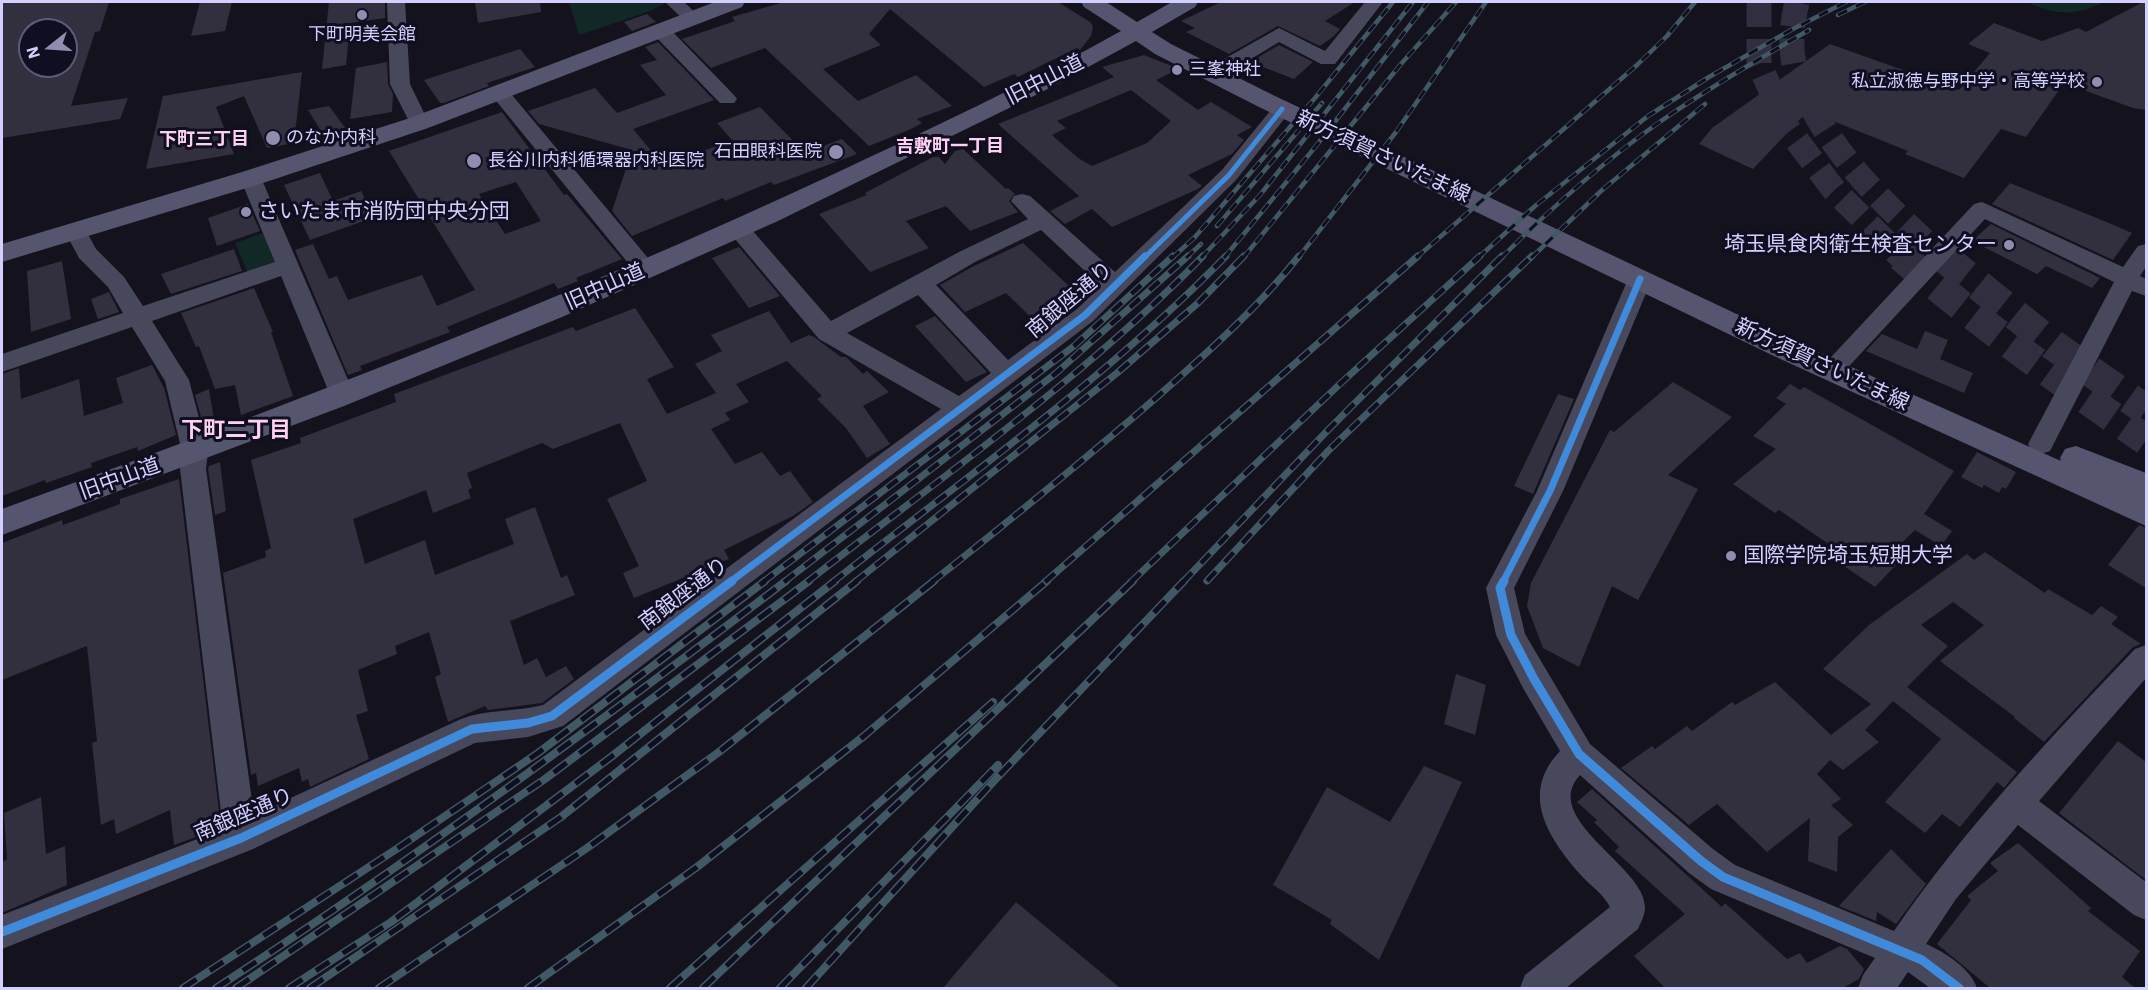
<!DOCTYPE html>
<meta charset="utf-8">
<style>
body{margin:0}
#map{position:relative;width:2148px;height:990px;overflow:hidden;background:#14121d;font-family:"IBM Plex Sans",sans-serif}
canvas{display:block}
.frame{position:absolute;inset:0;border:3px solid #d2d0fd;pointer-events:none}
.north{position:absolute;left:18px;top:18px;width:60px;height:60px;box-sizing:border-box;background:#100e21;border:2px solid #5e5c79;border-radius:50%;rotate:253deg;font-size:16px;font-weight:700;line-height:24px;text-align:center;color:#d2d0fd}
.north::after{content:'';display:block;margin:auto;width:21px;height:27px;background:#908eaf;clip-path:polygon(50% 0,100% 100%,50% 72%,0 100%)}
</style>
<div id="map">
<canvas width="2148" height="990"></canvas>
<div class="frame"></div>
<div class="north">N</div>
</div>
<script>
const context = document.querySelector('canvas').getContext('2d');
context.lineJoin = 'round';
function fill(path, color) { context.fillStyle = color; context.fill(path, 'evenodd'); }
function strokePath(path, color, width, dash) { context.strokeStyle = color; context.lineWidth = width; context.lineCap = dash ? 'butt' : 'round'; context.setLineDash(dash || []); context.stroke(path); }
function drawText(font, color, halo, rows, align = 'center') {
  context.font = font + ' "IBM Plex Sans","Noto Sans JP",sans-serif'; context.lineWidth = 6; context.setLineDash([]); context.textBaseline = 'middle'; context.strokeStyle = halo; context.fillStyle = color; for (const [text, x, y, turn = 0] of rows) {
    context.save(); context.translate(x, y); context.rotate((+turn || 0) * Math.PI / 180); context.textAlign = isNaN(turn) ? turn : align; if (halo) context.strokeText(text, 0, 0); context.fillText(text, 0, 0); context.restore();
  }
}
const green = new Path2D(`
 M569,2H664V4L650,11L579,35Z
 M2027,2H2105C2074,16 2058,16 2027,2Z
 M266,232L280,262L248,274L235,243Z`);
const building = new Path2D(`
 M2,2H109L100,31L95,32L71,106L128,98L120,119L2,138ZM30,30H66V66H30Z
 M200,2H232L225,31L191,36Z
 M329,2H385V18L350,23L346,65L322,69Z
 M475,2H540L541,12L478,23Z
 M784,2H1058L1090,22L1093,27L1091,36L1080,50L1077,48L1018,77L1014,74L984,87L890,9L869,34L881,45L823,69L858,101L916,75L952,106L917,119L922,123L911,129L869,146L765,48L711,68L682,39L735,21L732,17Z
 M1221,2H1355L1325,21L1340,29L1334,36L1320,46L1278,26L1229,54L1186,32L1195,28L1181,21Z
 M2143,2H2146V110L2133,108L2064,83L2026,137L2001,129L1964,178L1905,154L1908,151L1808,111L1753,169L1699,144L1712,128L1830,44L1959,90L1990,53L1968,44L1994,23L2042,41L2078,28L2086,32Z
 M647,14L656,22L632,31L624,22Z
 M658,42L714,100L633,129L664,166L732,140L717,123L760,107L805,153L842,139L857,154L774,185L771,182L725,201L723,198L632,236L612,211L632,150L539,124L528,111L595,88L617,113L666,95L640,65L657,60L645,47Z
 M1279,45L1313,62L1294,79L1250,62Z
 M520,49L535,67L487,83L489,86L444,103H440L424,80Z
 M1144,55L1179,69L1156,80L1198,110L1211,102L1252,127L1237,135L1244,140L1232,154L1188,175L1202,186L1198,189L1112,227L1092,209L1065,224L1050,211L1079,196L998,124L1114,77L1102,67ZM1131,90L1171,121L1147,143L1092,166L1078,158L1052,135L1066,128L1057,121Z
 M387,62L388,84L393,94L392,112L350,119L356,68Z
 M302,72L294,143L267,148L244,96L216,107L234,154L146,169L163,96Z
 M329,106L349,133L325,137L308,110Z
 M502,112L564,195L567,194L622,259L576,278L578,281L558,289L554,283L447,327L450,332L360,366L362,370L348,375L295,250L313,244L329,279L337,276L348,300L422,275L437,306L475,290L389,151ZM516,182L541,221L505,234L479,194Z
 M963,149L1006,189L1008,188L1015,194L1009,201L1018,212L970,231L946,206L906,221L929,248L870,272L819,214L867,195L865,193L933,157H939L945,164L955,151Z
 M320,173L333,201L361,191L375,217L310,240L284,185Z
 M2010,183L2109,223L2132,233L2113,260L1992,204Z
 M248,204L260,231L217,246L208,218Z
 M1991,224L2100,278L2092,288L2046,266L2037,274L1972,241Z
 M1023,243L1084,300L1079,304L1057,312L1061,316L1040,326L1006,293L965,312L940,285L972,267Z
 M739,247L780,296L749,308L712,258Z
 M234,249L242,271L171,294L161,274Z
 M62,261L71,319L31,332L27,271Z
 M254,288L273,332H271L293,396L241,415L235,385L215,389L199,346L196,347L181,313Z
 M109,292L119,312L98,319L91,299Z
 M635,308L674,367L647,379L667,414L716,393L695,364L722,351L711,335L769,311L791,343L809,335L814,337L841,357H846L863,374L867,371L889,392L863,406L890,444L867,458L846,428L817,399L822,396L787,361L736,384L749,402L725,413L730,420L711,429L735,464L762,452L780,476L790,471L813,502L793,516L724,550L729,559L634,598L623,573L639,566L607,499L647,481L620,423L553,449L542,443L467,473L472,488L468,490L471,498L433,513L426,490L353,519L365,564L425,540L435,575L514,544L505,519L535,507L561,578L567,575L575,595L510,621L524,665L537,658L546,677L566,666L574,679L542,703L488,710L485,706L448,722L435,677L441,674L429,632L395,646L397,654L358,670L368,711L356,715L369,759L310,787L308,779L302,782L299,768L258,786L256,773L251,775L223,573L266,557L265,551L271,548L251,460L301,443L300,438L396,402L394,394L573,327L576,331Z
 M935,316L987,372L966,382L915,326Z
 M1925,331L1948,340L1940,359L1973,373L1964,393L1866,351L1882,334L1917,349Z
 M152,365L164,388L176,435L138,451L137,447L91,463L92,467L46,483L45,480L2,496V374L19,368L21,399L79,379L84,416L123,403L116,378Z
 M1673,382L1732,417L1668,475L1698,489L1638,600L1612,586L1579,667L1543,648L1527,606L1531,583L1610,430L1614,432Z
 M1790,384L1800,390L1804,387L1954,471L1924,514L1952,531L1941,546L1915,530L1888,556L1898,563L1875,587L1826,554L1833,547L1779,510L1775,513L1733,484L1776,449L1753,436L1786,404L1776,398Z
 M209,389L214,420L203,424L195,395Z
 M1558,394L1574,399L1533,494L1514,486Z
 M1977,452L2016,472L2006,489L2002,487L1999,493L1984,485L1982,488L1961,477Z
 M220,462L226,511L215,515L208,469L209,466Z
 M179,479L221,828L174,845L170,810L116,834L114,819L101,825L92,743L97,741L87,646L2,680V543L62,520L63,525L120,504V499Z
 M2139,525L2146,528V588L2108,565Z
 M1985,552L2045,593L2048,589L2092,615L2101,606L2118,617L2111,624L2141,644L2133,647L2044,742L2014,718L2015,717L1940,661L1984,625L1953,602L1921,625L1948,646L1907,687L2017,772L2004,788L1997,782L1960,827L1942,814L1925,833L1885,802L1941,739L1893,701L1865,730L1879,742L1843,770L1830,760L1817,774L1841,799L1831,805L1853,825L1838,837L1837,872L1808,861L1810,818L1767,852L1717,804L1689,825L1621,768L1652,746L1655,749L1687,726L1692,731L1732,702L1735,705L1775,682L1831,735L1871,704L1823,669L1869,625L1967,554L1974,560Z
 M1456,674L1486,685L1475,735L1444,724Z
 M2118,741L2146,762V880L2059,813Z
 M1424,766L1462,782L1379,960L1330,924L1332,920L1273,885L1327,787L1390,822Z
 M1592,789L1722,907L1725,903L1787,959L1800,953L1807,963L1840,946L1847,949L1864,969L1859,979L1843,988H1665L1634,956L1685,914L1615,851L1619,847L1594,822L1597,820L1577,802Z
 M41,797L46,854L65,846L67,885L2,913V862L7,859L4,813Z
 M2018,843L2091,908L2088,911L2140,951L2122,977L2135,988H1990L1937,944L1971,900L1967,896L1998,871L1990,863Z
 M1891,849L1926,884L1896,924L1877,912L1876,921L1839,906Z
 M1016,902L1120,988H943Z`);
const highwayTunnelFar1 = new Path2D(`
 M1759,2V63L1786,126L1834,190L1902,258
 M1797,2C1792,23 1790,44 1794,65C1796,76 1802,85 1806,95C1836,161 1891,210 1943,258`);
const highwayTunnel = new Path2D(`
 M1901,256C1979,323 2061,382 2146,440
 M1942,256L2053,345L2146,410`);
const street = new Path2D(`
 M387,2H405L410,84L429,123L426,127H412L390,84Z
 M665,2H684L701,18L698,22H686Z
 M1365,2H1383L1335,64H1321L1279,42L1231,71H1217L1214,67L1217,63L1279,28L1325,51Z
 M661,25L668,27L734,95L737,99L734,103H720L654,35L652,31L654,27Z
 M500,87L507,89L653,264L656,269L653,274L645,277L637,274L493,97L490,93L493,89Z
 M1282,103L1289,105L1292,109L1236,180L1093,321L563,726L528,737L475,743L253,849L2,949V915L223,829L180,469L182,452L165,381L132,327L2,372V354L123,313L108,287L79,258L65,232L68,227L76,225L84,227L96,249L124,277L143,306L275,262L240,178L243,173L251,172L259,173L355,396L351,402L342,405L333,402L281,276L152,321L189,380L208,452L206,469L254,815L461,719C487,709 516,712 543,705L941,409L819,339L730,233L727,228L730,223L738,221L746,223L831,321L959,252L1028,219L1011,201L1014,196L1022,194L1030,196L1115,272L1222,170L1275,105ZM1041,230L1101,286L1077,309L1008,360L936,285L975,262ZM918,295L991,373L959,396L847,333Z
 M1982,202L2123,267L2138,246L2146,244V267L2140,276L2146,279V296L2132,291L2050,451L2041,454L2032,451L2028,444L2114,282L1985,219L1840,376L1831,379L1822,376L1819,370L1974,204Z
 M1640,271L1648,274L1652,279L1563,491L1514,588L1525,634L1590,744L1713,849L1735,865L1894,931C1964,829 2050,738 2135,649L2146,645V678L2039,801L2146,882V920L2134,915L2018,825L1956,899L1926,944C1945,952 1971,969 1977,988H1930L1908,972L1897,988H1858L1863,975L1875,958L1711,889L1689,873L1580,775C1539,819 1645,866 1645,907C1645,915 1641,922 1638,929L1566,988H1520L1525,975L1610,907C1602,892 1590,886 1579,873C1547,836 1520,793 1560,751L1523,688L1496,635L1486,588L1537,491L1628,279L1632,274Z`);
const secondary = new Path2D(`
 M715,2H745L742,7L428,128L260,184L2,262V244L242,172L410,118Z
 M1081,2H1106L1137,22L1172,2H1198L1195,7L1152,32L1171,44L1275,96L1798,343L2061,461L2060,458L2065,449L2076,446L2146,473V526L1776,357L1257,106L1155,54L1136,41L1042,92L884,169L778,221L562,317L344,406L2,535V509C284,407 564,300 836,173C932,128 1028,83 1121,31L1084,7Z`);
const railFar2 = new Path2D(`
 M1838,15L1865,2
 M1217,226L1322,103
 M1172,258L1195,237L1315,98L1393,2
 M1186,258L1201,244
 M1201,258L1260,195L1413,2
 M1224,258L1316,146L1428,2
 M1243,258L1401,64L1456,2
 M1298,258L1396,132L1486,2
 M1416,258L1637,65L1667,36L1695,2
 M1478,258L1535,206L1648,116L1709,77L1791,30L1846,2
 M1501,258C1550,209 1604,161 1661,121C1709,88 1759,59 1809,30
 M1531,258L1601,191L1705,104`);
const railFar1 = new Path2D(`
 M1207,581L1329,450L1532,256
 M763,582L1074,346L1173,256
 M784,582L1055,374L1188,256
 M807,582C940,478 1085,377 1203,256
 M833,582C966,477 1107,378 1226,256
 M855,582L1117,373L1198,303L1244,256
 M932,582C1008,522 1083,461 1157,397C1207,353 1257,309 1299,256
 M1045,582L1418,256
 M1131,582L1342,382L1480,256
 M1183,582L1328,430L1502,256`);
const rail = new Path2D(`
 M183,988L398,848L538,753L765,581
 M216,988C412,861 600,722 786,581
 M236,988L545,779L809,581
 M289,988L391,922L611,757L835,581
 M310,988L561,817L857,581
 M379,988L587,848L719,752L934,581
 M528,988L697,867L864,736L1047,581
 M670,988L993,702
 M703,988L1133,581
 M780,988L998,765
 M806,988L992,783L1184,581`);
const cyclewayFar2 = new Path2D(`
 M1144,258L1229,175L1282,109`);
const cyclewayFar1 = new Path2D(`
 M730,582L1085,315L1145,256
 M1503,582L1550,491L1640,279`);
const cycleway = new Path2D(`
 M1504,581L1500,588L1511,635L1534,679L1579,754L1701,861L1723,877L1922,960L1959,988
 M2,932L241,838L472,729L528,723L552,716L732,581`);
const markers = [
 [362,15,6,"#908eaf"],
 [1177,70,6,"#908eaf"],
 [2097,82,6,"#908eaf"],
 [273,138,8,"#908eaf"],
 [836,152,8,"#908eaf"],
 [474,161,8,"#908eaf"],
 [246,212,6,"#908eaf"],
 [2009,245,6,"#908eaf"],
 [1731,556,6,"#908eaf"]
];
const farPoinames = [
 ["下町明美会館",362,35,"center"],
 ["三峯神社",1189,70],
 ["私立淑徳与野中学・高等学校",2085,82,"right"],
 ["のなか内科",286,138],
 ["石田眼科医院",822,152,"right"],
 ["長谷川内科循環器内科医院",488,161]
];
const farNeighbourhoodnames = [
 ["下町三丁目",204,140],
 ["吉敷町一丁目",950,147]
];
const streetNames = [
 ["旧中山道",1045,80,-27],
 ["新方須賀さいたま線",1383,157,25],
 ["旧中山道",605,287,-24],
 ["南銀座通り",1070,300,-40],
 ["新方須賀さいたま線",1822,365,25],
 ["旧中山道",120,479,-20],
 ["南銀座通り",684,594,-37],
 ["南銀座通り",244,815,-23]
];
const poiNames = [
 ["さいたま市消防団中央分団",258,212],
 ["埼玉県食肉衛生検査センター",1997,245,"right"],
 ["国際学院埼玉短期大学",1743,556]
];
const neighbourhoodNames = [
 ["下町二丁目",236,431]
];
fill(green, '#122827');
fill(building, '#32303f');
strokePath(highwayTunnelFar1, '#302e3f', 25, [25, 12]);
strokePath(highwayTunnel, '#302e3f', 31, [31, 16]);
fill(street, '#48485d');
fill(secondary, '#55556f');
strokePath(railFar2, '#415865', 4.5);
strokePath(railFar1, '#415865', 7);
strokePath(rail, '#415865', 8);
strokePath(railFar2, '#100e21', 3, [10]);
strokePath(railFar1, '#100e21', 4.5, [13]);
strokePath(rail, '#100e21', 5, [16]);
strokePath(cyclewayFar2, '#408adc', 5);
strokePath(cyclewayFar1, '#408adc', 7);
strokePath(cycleway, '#408adc', 9);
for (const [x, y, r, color] of markers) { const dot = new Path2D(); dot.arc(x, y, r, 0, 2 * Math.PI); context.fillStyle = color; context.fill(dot); strokePath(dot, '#100e21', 2); }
drawText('18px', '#d2d0fd', '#100e21', farPoinames, 'left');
drawText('bold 18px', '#fdd2f1', '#100e21', farNeighbourhoodnames);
drawText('21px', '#d2d0fd', '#100e21', streetNames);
drawText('21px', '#d2d0fd', '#100e21', poiNames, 'left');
drawText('bold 22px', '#fdd2f1', '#100e21', neighbourhoodNames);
</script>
